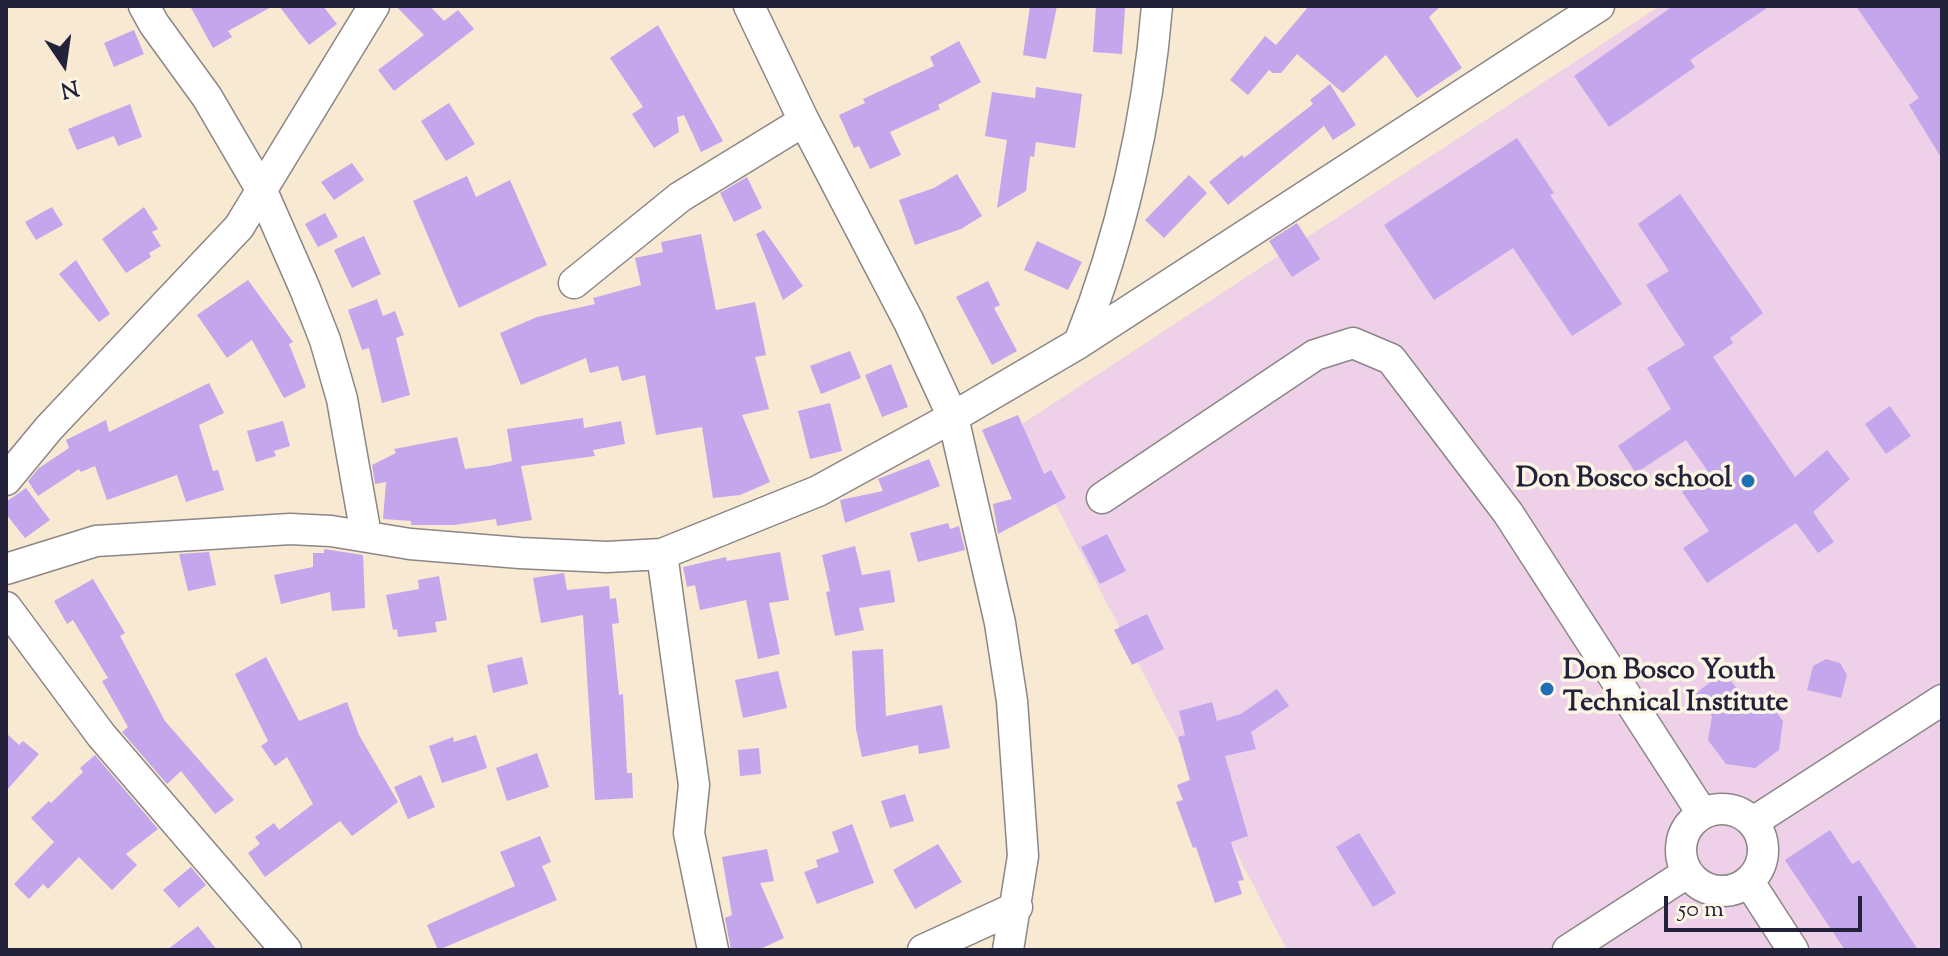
<!DOCTYPE html>
<style>
body{margin:0}
#map{position:relative;width:1948px;height:956px;overflow:hidden;background:#f7e9d2;font-family:"Sorts Mill Goudy",serif}
canvas{display:block}
.frame{position:absolute;inset:0;border:8px solid #22223b;pointer-events:none}
.north{position:absolute;left:24px;top:24px;width:80px;height:80px;-webkit-text-stroke:6px #fcf5e5;paint-order:stroke;rotate:167deg;font-size:22px;font-weight:700;line-height:32px;text-align:center;color:#22223b}
.north::after{content:'';display:block;margin:auto;width:28px;height:36px;background:#22223b;clip-path:polygon(50% 0,100% 100%,50% 72%,0 100%)}
.scale{position:absolute;left:1664px;top:896px;width:198px;height:36px;box-sizing:border-box;border:4px solid #22223b;border-top:0;padding-left:10px;font-size:24px;line-height:28px;white-space:nowrap;color:#22223b;-webkit-text-stroke:6px #fcf5e5;paint-order:stroke}
</style>
<div id="map">
<canvas width="1948" height="956"></canvas>
<div class="frame"></div>
<div class="north">N</div>
<div class="scale">50 m</div>
</div>
<script>
const context = document.querySelector('canvas').getContext('2d');
context.lineJoin = 'round';
function fill(path, color) { context.fillStyle = color; context.fill(path, 'evenodd'); }
function strokePath(path, color, width, dash) { context.strokeStyle = color; context.lineWidth = width; context.lineCap = dash ? 'butt' : 'round'; context.setLineDash(dash || []); context.stroke(path); }
function drawText(font, color, halo, rows, align = 'center') {
  context.font = font + ' "Sorts Mill Goudy",serif'; context.lineWidth = 7; context.setLineDash([]); context.textBaseline = 'middle'; context.strokeStyle = halo; context.fillStyle = color; for (const [text, x, y, turn = 0] of rows) {
    context.save(); context.translate(x, y); context.rotate((+turn || 0) * Math.PI / 180); context.textAlign = isNaN(turn) ? turn : align; if (halo) context.strokeText(text, 0, 0); context.fillText(text, 0, 0); context.restore();
  }
}
const built = new Path2D(`
 M1660,6H1942V950H1287L1016,428Z`);
const building = new Path2D(`
 M190,6H273L228,31L232,37L213,48Z
 M279,6H323L337,24L309,45Z
 M396,6H430L444,21L458,10L474,29L394,91L378,70L424,35Z
 M1030,6H1057L1046,59L1023,55Z
 M1096,6L1125,8L1122,54L1093,52Z
 M1309,6H1441L1429,17L1462,68L1417,98L1386,55L1343,93L1297,54L1281,73H1273L1269,70L1248,95L1230,80L1265,36L1276,45Z
 M1673,6H1770L1690,60L1695,67L1609,127L1574,76Z
 M1856,6H1942V159L1909,105L1919,98Z
 M658,25L723,141L701,152L684,115L677,117L679,132L654,148L632,114L643,107L610,58Z
 M134,30L144,54L114,67L104,43Z
 M959,41L981,82L938,105L940,109L890,132L901,155L870,169L859,146L854,148L839,115L865,103L863,99L934,66L930,57Z
 M1330,84L1356,125L1333,140L1324,126L1228,205L1209,182L1242,155L1244,158L1313,104L1310,100Z
 M1036,87L1082,94L1075,148L1036,142L1034,157L1030,156L1026,191L997,208L1007,140L985,136L992,92L1035,98Z
 M449,103L475,144L446,161L421,121Z
 M130,104L142,137L118,146L114,136L77,150L68,129Z
 M1517,138L1554,193L1550,195L1622,304L1572,336L1513,248L1434,300L1384,225Z
 M352,163L364,180L334,200L321,182Z
 M957,174L982,216L961,229L915,245L899,200L934,188Z
 M1189,175L1207,193L1164,238L1145,220Z
 M467,176L476,197L510,180L547,265L459,308L413,201Z
 M747,177L762,208L734,222L720,193Z
 M1680,194L1763,313L1730,338L1733,343L1713,357L1795,477L1827,450L1850,479L1813,512L1834,542L1818,553L1796,523L1707,583L1683,548L1709,531L1682,492L1709,473L1686,440L1636,473L1618,446L1671,409L1647,368L1685,345L1646,285L1669,271L1638,224Z
 M52,207L63,225L36,240L25,222Z
 M144,207L158,229L152,232L161,246L149,253L151,257L126,273L102,239Z
 M325,213L338,237L318,247L305,224Z
 M1297,223L1320,259L1292,277L1269,241Z
 M764,230L803,286L783,300L756,234Z
 M701,234L716,310L755,302L766,355L755,357L769,409L742,415L770,482L740,495L713,498L702,427L656,435L645,375L622,381L618,366L590,373L586,358L521,385L500,333L537,317L595,304L593,298L641,285L635,258L663,252L661,242Z
 M364,236L381,274L352,288L334,250Z
 M1037,241L1082,262L1068,290L1024,270Z
 M76,260L110,314L99,322L59,274Z
 M248,280L293,342L289,344L306,387L284,398L252,340L227,358L197,315Z
 M988,281L1000,305L994,308L1017,351L992,365L956,297Z
 M377,299L383,316L395,311L404,335L396,338L410,395L382,403L369,348L362,350L348,310Z
 M850,351L861,378L821,394L810,366Z
 M891,364L908,407L882,417L865,375Z
 M209,383L224,413L199,425L213,471L218,470L224,490L186,502L177,475L107,500L95,466L81,472L79,469L38,496L28,481L39,468L69,448L66,440L106,420L109,432Z
 M830,403L842,451L810,459L798,411Z
 M1890,406L1911,436L1886,454L1865,424Z
 M1018,415L1044,474L1051,470L1066,498L998,534L993,504L1012,499L982,430Z
 M583,418L584,428L621,421L625,444L593,450L595,456L521,466L532,520L497,526L496,519L454,525H411V521L383,519L386,482L375,484L372,465L396,453L394,449L457,437L465,469L489,466L512,461L507,429Z
 M283,421L290,446L274,451L276,456L256,462L247,431Z
 M929,459L940,486L845,523L840,500L883,491L878,479Z
 M26,488L50,520L25,538L6,514V502Z
 M948,523L950,529L959,526L965,550L918,562L910,533Z
 M1107,534L1126,571L1100,584L1081,547Z
 M855,546L862,575L890,570L895,602L859,608L864,630L835,636L826,592L830,591L822,555Z
 M324,549L363,555L365,608L332,611L330,592L281,604L274,575L313,567V553H324Z
 M209,552L216,585L188,591L179,554Z
 M780,552L789,600L769,603L780,654L758,659L746,600L700,610L695,585L687,587L683,567L726,557L727,561Z
 M564,573L567,590L609,586L610,599L616,598L619,623L612,624L619,695L623,694L627,773H632L633,798L595,800L583,615L541,623L533,578Z
 M439,576L447,620L435,622L437,632L398,637L397,629L393,630L386,595L419,589L418,580Z
 M93,579L125,633L120,636L165,721L234,800L215,814L181,771L167,784L122,732L128,727L102,681L108,678L73,620L67,624L54,601Z
 M1147,614L1164,649L1132,665L1114,630Z
 M883,649L886,716L942,705L950,748L919,754L918,745L862,757L856,729L852,651Z
 M266,657L299,721L347,702L359,735L398,802L352,836L340,821L265,877L248,853L260,844L255,837L274,823L279,830L313,804L287,757L275,766L261,746L268,741L235,674Z
 M522,657L528,684L493,693L487,665Z
 M1826,659L1840,663L1847,675L1841,698L1807,690L1813,666Z
 M778,671L787,708L743,718L735,680Z
 M1724,672L1741,694L1765,697L1783,721L1779,750L1755,768L1726,764L1708,740L1712,716L1695,694Z
 M1277,689L1289,706L1251,732L1256,749L1225,756L1248,836L1231,842L1244,880L1238,881L1242,894L1215,903L1196,847L1193,848L1176,802L1183,800L1177,785L1190,780L1178,737L1185,735L1179,711L1212,702L1217,721L1241,714Z
 M6,733L19,745L23,741L39,754L6,791Z
 M476,735L487,768L442,783L429,746L453,737L454,742Z
 M759,748L761,774L740,776L738,750Z
 M537,753L549,787L507,801L496,768Z
 M95,755L158,829L126,854L137,865L112,890L79,857L48,889L43,884L29,899L14,884L54,842L31,818L49,801L51,803L83,772L80,768Z
 M421,775L435,807L408,819L394,787Z
 M905,794L914,821L890,828L881,801Z
 M852,824L874,883L817,904L804,872L818,867L816,860L839,852L832,832Z
 M1830,830L1852,864L1859,860L1918,950H1845L1785,860Z
 M1359,833L1396,893L1373,907L1336,847Z
 M540,836L551,862L542,866L557,900L438,950L427,925L515,886L500,852Z
 M938,844L962,882L915,909L893,870Z
 M767,849L774,881L760,883L784,938L758,950H731L725,918L732,915L722,857Z
 M191,867L206,885L179,908L163,890Z
 M198,926L217,950H167Z`);
const minor = new Path2D(`
 M144,6L154,24L207,97L262,191L305,289L325,340L342,399L366,535
 M749,6L804,121L909,322L953,417L1000,623L1012,701L1023,856L1008,950
 M574,283L680,197L804,121
 M1079,343C1121,238 1148,119 1157,6
 M6,480L49,428L239,227L374,6
 M1102,498L1315,355L1353,343L1391,359L1508,513L1702,813
 M662,554L694,785L689,833L713,950
 M6,569L96,541L290,529L331,531L410,544L520,553L607,557L662,554L818,491L953,417L1079,343L1599,6
 M6,607L101,735L286,950
 M1681 850a41 41 0 1 1 82 0a41 41 0 1 1-82 0Z
 M1753,822L1942,700
 M1749,882L1793,950
 M923,950L1017,907
 M1568,950L1687,873`);
const markers = [
 [1748,481,8,"#1f6fb2"],
 [1547,689,8,"#1f6fb2"]
];
const poiNames = [
 ["Don Bosco school",1732,481],
 ["Don Bosco Youth",1563,673,"left"],
 ["Technical Institute",1563,705,"left"]
];
fill(built, '#eed0e8');
fill(building, '#c4a6ec');
strokePath(minor, '#8c8686', 33);
strokePath(minor, '#fff', 30);
for (const [x, y, r, color] of markers) { const dot = new Path2D(); dot.arc(x, y, r, 0, 2 * Math.PI); context.fillStyle = color; context.fill(dot); strokePath(dot, '#fcf5e5', 3); }
drawText('bold 28px', '#22223b', '#fcf5e5', poiNames, 'right');
</script>
